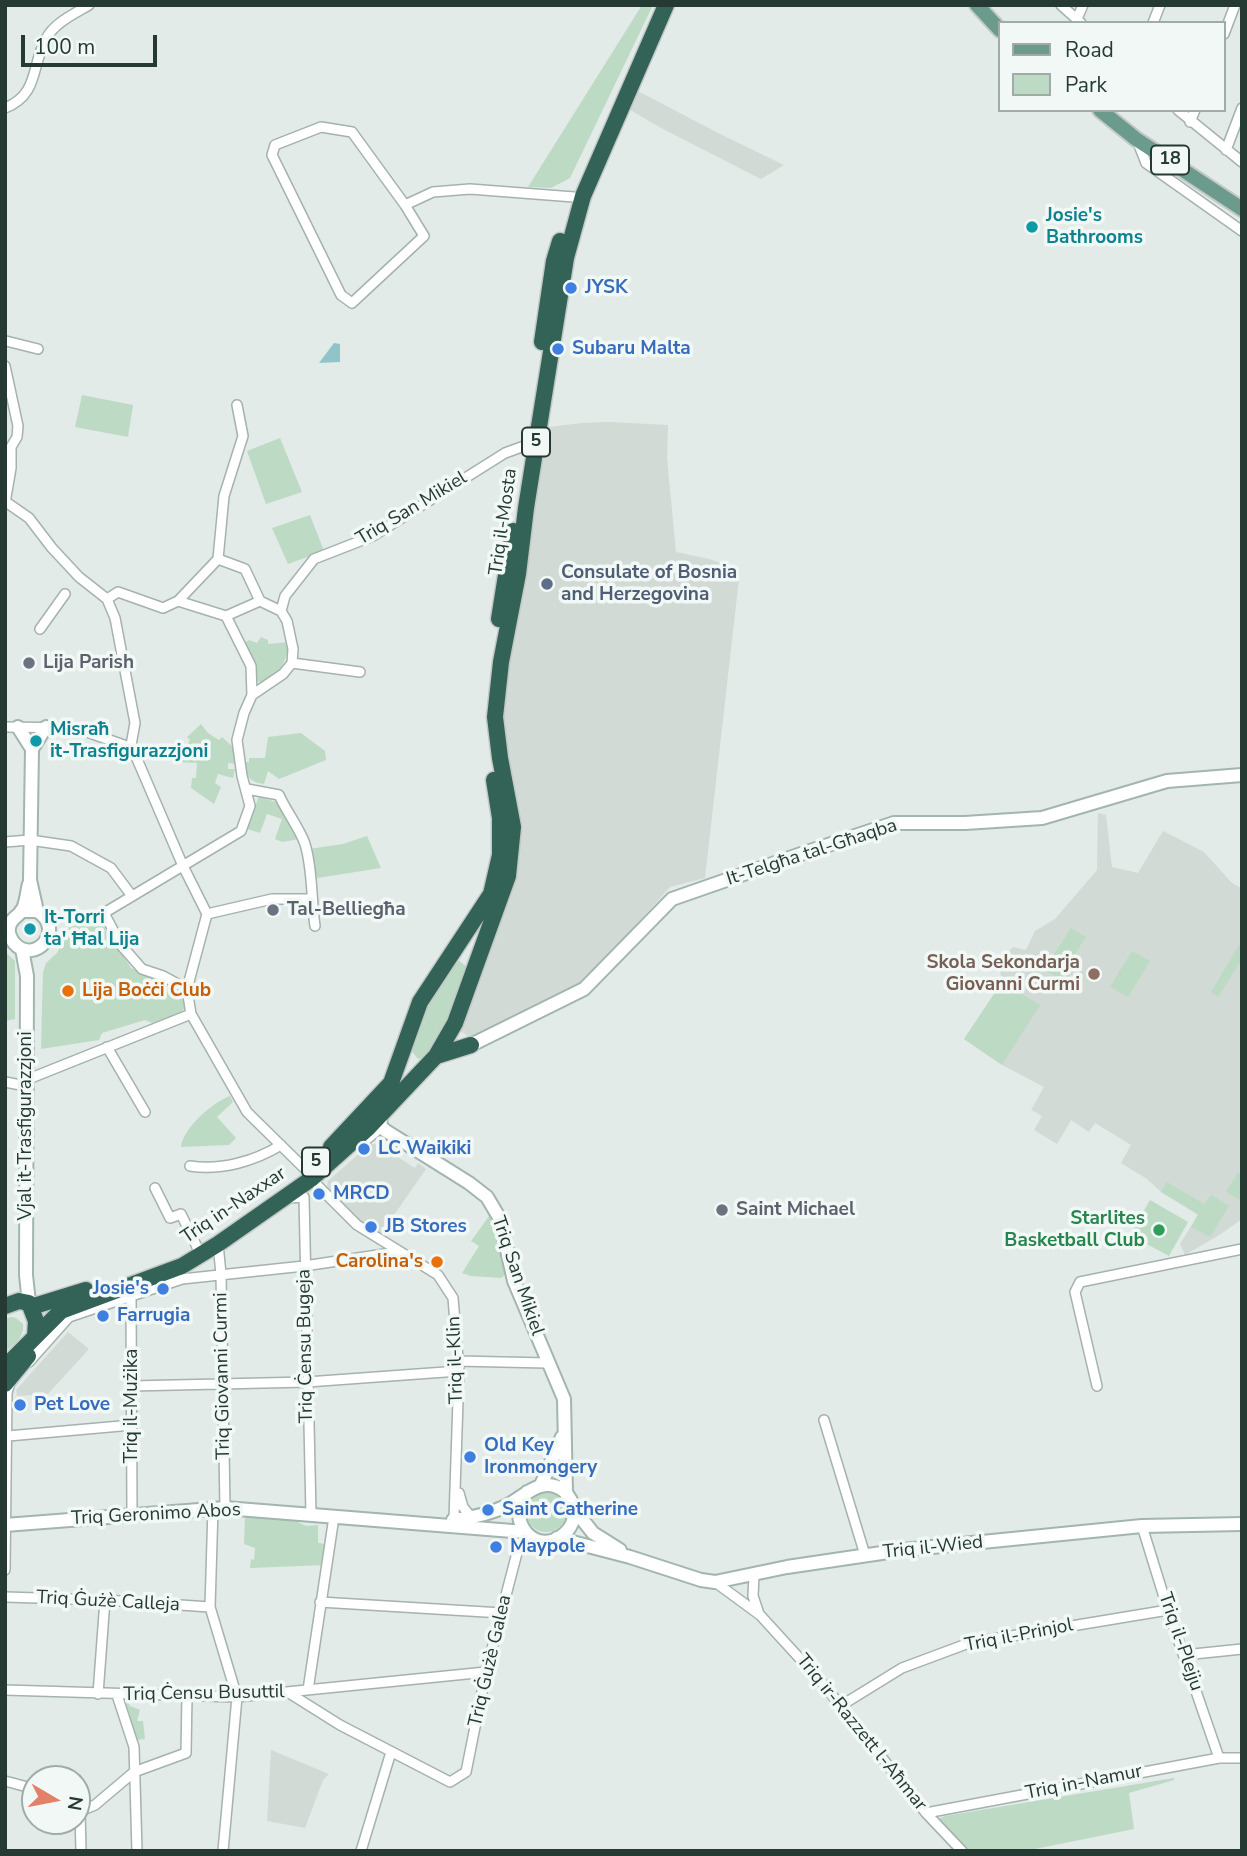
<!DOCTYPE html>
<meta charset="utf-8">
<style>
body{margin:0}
#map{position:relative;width:1247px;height:1856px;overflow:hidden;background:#e2ebe7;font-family:"Nunito Sans",sans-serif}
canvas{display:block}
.frame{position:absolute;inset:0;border:7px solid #243a33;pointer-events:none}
.legend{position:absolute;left:998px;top:21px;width:228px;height:91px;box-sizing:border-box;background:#f2f8f5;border:2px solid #a0aca7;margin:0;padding:9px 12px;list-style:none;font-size:21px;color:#243a33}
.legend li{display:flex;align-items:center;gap:14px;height:35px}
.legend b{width:35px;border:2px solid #a0aca7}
.north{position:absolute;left:21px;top:1765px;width:70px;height:70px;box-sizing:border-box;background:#f2f8f5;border:2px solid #a0aca7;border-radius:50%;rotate:100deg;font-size:19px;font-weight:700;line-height:28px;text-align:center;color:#243a33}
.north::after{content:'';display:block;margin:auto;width:24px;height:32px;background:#e38068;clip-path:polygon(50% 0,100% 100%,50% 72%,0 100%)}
.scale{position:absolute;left:21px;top:35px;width:136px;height:32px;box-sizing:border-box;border:4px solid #243a33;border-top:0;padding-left:9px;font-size:21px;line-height:24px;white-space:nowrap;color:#243a33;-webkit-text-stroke:5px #f2f8f5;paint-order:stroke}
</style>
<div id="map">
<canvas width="1247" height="1856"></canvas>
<div class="frame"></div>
<ul class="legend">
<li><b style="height:9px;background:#6b9b8d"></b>Road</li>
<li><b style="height:19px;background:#bddac4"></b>Park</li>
</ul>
<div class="north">N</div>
<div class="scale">100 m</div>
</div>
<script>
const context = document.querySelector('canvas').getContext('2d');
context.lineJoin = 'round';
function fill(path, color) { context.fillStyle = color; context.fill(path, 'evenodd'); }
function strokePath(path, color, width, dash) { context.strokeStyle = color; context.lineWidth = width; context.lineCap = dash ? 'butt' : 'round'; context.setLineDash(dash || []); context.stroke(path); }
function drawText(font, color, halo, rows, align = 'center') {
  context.font = font + ' "Nunito Sans",sans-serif'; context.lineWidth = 7; context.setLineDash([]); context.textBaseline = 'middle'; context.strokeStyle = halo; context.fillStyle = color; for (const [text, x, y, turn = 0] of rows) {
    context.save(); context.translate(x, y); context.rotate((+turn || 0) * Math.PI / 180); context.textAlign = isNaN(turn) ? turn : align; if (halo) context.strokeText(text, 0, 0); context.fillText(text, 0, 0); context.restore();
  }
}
const built = new Path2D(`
 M634,89L720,134L784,165L761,179L663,129L625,107Z
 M609,422L668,425L667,458L676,552L709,559L740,570L705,878L670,887L584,984L471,1038L460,1031L513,854L499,709L541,428L582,423Z
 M1098,813L1106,815L1112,867L1138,873L1163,831L1204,852L1231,882L1242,889V1219L1221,1234L1185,1255L1180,1244L1198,1215L1161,1192L1147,1179L1121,1163L1131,1145L1095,1123L1089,1132L1071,1120L1057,1144L1034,1130L1042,1116L1031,1110L1044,1087L1002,1065L964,1039L1002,982L999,965L1002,959L1013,947L1026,950L1035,931L1055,919L1097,870Z
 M370,1144H377L415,1168L418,1163L426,1169L380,1235L359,1220L327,1188L328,1181Z
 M68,1332L89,1349L48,1394L17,1396L16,1390Z
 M271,1750L329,1774L323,1780L305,1828L267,1821Z`);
const green = new Path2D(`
 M642,5H653L570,178L551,188L528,187Z
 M82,395L133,405L128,437L75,427Z
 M280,438L302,492L266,504L247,451Z
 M310,515L324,551L288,564L272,528Z
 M261,637L268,640V644L289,642C287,663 279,673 262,685L255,678L242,644L249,640L257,643Z
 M201,724L208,733L219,740L222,737L234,748L236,764L228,763V769H235L233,778L218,774L215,783L221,787L214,804L191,788L192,778H196L197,763L177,762L190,740L187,737Z
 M301,733L325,751L326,760L279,779L268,771L264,784C249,782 246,776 243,762H249V758H265L268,737Z
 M259,796L289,807L299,839L282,842L275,839L282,819L267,814L260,833L247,829Z
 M367,836L381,868L317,878L309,849L343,844Z
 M97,916L131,968L180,991L185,1007L180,1015L152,1023L145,1020L102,1033L99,1040L41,1049L43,972L46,963L57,953L68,928Z
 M1071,928L1086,937L1059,978L1044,970Z
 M1239,945L1242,947V959L1218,997L1211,992Z
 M1132,951L1150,961L1128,997L1110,987Z
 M5,952L15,961V1019L5,1021Z
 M458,960L467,967L454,1009L429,1055L418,1059L410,1049L424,1011Z
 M1002,982L1040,1005L1002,1065L964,1039Z
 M230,1096L233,1102L217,1117L236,1138L229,1145L181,1147C183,1128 213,1102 230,1096Z
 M1238,1173L1242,1175V1201L1226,1192Z
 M1167,1182L1204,1204L1211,1195L1229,1206L1210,1237L1191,1227L1198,1214L1161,1192Z
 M1150,1200L1188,1222L1169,1256L1130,1235Z
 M490,1215L507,1273L501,1278L471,1276L462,1273L479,1246L471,1241Z
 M11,1317L16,1318L23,1324C24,1338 15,1343 5,1352V1319Z
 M525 1511a21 21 0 1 1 42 0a21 21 0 1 1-42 0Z
 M245,1517L291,1519L306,1526L318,1525V1543L327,1544L324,1565L250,1568L251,1559L254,1560L255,1548L244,1544Z
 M128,1702L130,1706L140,1710L137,1721H143L145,1739L137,1740L126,1703Z
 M1174,1778V1780L1129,1793L1134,1829L1025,1851H969L936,1820L945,1816Z`);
const water = new Path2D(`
 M334,343L340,344V362L319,363Z`);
const street = new Path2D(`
 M1061,5L1081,23
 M1077,19L1083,5
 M1153,23L1160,5
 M1224,34L1235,5
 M5,108C39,95 31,66 46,39C54,23 74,14 89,5
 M1178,110L1242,162
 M1190,122L1195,110
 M321,127L352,132L405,205L424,236L352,303L341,295L272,155L275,145Z
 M1137,140L1146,163L1242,231
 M1226,150L1242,108
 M405,205L433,192L470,189L574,197
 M6,341L38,349
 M5,366L18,426L17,437L11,447V468L5,503
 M6,502L29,518L52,548L79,577L107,599L115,618L135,723L131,745L183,866L207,914L187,989L191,1014L247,1112L307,1171
 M218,559L224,496L243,436L237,405
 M107,599L118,592L163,608L178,601L218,559L245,569L260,601L281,611
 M178,601L226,616L260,601
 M281,611L285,596L314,559L373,536L505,453L527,445
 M226,616L251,666L252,695
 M40,629L65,594
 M292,663L360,672
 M5,727L76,728L132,748
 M247,789L279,795C286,811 300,829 305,844C313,870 311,899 315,926
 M5,842L30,840L71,846L111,868L132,896
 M207,914L272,899H312
 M187,989L163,976L142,969L121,945L104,913L241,831L250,806L242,776L237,740L244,713L252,695L283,674L292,663L293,649L287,621L281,611
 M107,1047L145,1112
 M26,1080L191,1014
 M5,1082L26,1086
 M360,1145L378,1130
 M190,1166C221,1171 255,1161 281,1145
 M311,1179L357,1225L438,1275L453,1298L459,1371L454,1519
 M155,1188L170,1218L181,1214L198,1249
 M287,1198L304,1197L311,1514
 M218,1244L221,1274L225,1508
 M131,1298L132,1514
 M457,1361L547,1363
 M29,1362L69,1317L182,1279L304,1266L398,1252
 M131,1386L307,1382L459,1371
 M1097,1386L1075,1292L1080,1282L1242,1249
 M824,1420L865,1555
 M8,1436L132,1425
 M459,1493L463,1507L472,1518
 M213,1508L210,1607L237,1697L223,1851
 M1142,1526L1168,1610L1219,1758
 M5,1570L7,1393L10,1383
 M754,1575L753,1596L759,1614
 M715,1582L760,1615L824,1685L926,1813L962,1851
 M5,1597L105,1600L210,1607
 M320,1602L502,1613
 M1184,1655L1242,1649
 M5,1690L237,1697L486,1672
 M308,1690L334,1517
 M289,1693L340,1725L450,1782L466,1772L486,1672L518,1549L528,1535
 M98,1694L105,1600
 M117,1695L134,1747L137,1851
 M842,1705L902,1668L969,1643L1168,1610
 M5,1781L35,1789
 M77,1809L80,1811L95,1805L134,1772L186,1753L187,1696
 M80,1811L81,1851
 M926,1813L1219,1758H1242
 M361,1851L391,1752`);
const secondary = new Path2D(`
 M18,727L32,749
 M32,749L30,880L37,911
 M32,749L46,727
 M21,911H37C67,930 34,966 14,943C11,939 8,933 9,928C10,919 17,917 22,911C26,904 27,891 29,884
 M22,949L27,976L26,1275L29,1303
 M471,1045L584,989L672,899L801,854L894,823H965L1042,818L1167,781L1242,775
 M380,1115L381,1127L386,1131L469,1183L487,1197L500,1219L514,1281L564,1399L566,1493
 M541,1485L562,1437
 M574,1509L593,1533L620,1550
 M453,1520C472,1518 488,1515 506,1506C524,1497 542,1474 564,1491C569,1496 573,1503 574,1510C575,1519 571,1528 564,1534C538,1558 503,1522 527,1492
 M5,1525L225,1508L525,1532
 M557,1538L630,1557L701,1580L715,1582L787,1567L902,1550L1142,1526L1242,1524`);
const primary = new Path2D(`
 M977,5L1000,30
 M1100,110L1136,139L1242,209`);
const highway = new Path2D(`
 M542,342L554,261L560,241
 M499,619L513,531
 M436,1056L471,1045
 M331,1147L391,1083L420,1002L491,894L500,855V818L494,780
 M5,1306L19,1301L29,1303L36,1321L35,1337
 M31,1307L86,1290
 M5,1364L11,1361L61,1311L182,1266L218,1244L311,1179L368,1128L436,1056L455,1023L508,876L513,827L500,758L495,717L501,662L518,574L526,508L566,258L583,196L666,5
 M5,1384L28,1356`);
const markers = [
 [1032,227,7,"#0f9aa8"],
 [571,288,7,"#3f7fe0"],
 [558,349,7,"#3f7fe0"],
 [547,584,7,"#5c6f8a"],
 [29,663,7,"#6b7280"],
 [36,741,7,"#0f9aa8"],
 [273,910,7,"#6b7280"],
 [30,929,7,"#0f9aa8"],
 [1094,974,7,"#8d6e63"],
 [68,991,7,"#e8710a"],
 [364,1149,7,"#3f7fe0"],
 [319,1194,7,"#3f7fe0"],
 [722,1210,7,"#6b7280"],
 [371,1227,7,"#3f7fe0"],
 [1159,1230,7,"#2e9e5b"],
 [437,1262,7,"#e8710a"],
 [163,1289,7,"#3f7fe0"],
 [103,1316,7,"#3f7fe0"],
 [20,1405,7,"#3f7fe0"],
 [470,1457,7,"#3f7fe0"],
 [488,1510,7,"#3f7fe0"],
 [496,1547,7,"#3f7fe0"]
];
const shields = [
 [1170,160,38],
 [536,442,28],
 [316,1162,28]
];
const shieldNames = [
 ["18",1170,160],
 ["5",536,442],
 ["5",316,1162]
];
const cultureNames = [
 ["Josie's",1046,216],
 ["Bathrooms",1046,238],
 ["Misraħ",50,730],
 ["it-Trasfigurazzjoni",50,752],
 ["It-Torri",44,918],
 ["ta' Ħal Lija",44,940]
];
const shopNames = [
 ["JYSK",585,288],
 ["Subaru Malta",572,349],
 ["LC Waikiki",378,1149],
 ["MRCD",333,1194],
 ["JB Stores",385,1227],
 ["Josie's",149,1289,"right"],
 ["Farrugia",117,1316],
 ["Pet Love",34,1405],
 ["Old Key",484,1446],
 ["Ironmongery",484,1468],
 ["Saint Catherine",502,1510],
 ["Maypole",510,1547]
];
const streetNames = [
 ["Triq San Mikiel",412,509,-31],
 ["Triq il-Mosta",504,522,-82],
 ["It-Telgħa tal-Għaqba",812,853,-18],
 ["Vjal it-Trasfigurazzjoni",26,1126,-90],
 ["Triq in-Naxxar",234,1206,-34],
 ["Triq San Mikiel",517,1276,71],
 ["Triq Ċensu Bugeja",306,1346,-91],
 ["Triq il-Klin",456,1360,-92],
 ["Triq Giovanni Curmi",223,1376,-91],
 ["Triq il-Mużika",132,1406,-90],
 ["Triq Geronimo Abos",156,1515,-3],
 ["Triq il-Wied",933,1548,-6],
 ["Triq Ġużè Calleja",108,1602,3],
 ["Triq il-Prinjol",1019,1636,-11],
 ["Triq il-Plejju",1180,1642,71],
 ["Triq Ġużè Galea",491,1661,-77],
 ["Triq Ċensu Busuttil",204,1694,-1],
 ["Triq ir-Razzett l-Aħmar",861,1733,51],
 ["Triq in-Namur",1084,1783,-11]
];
const serviceNames = [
 ["Consulate of Bosnia",561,573],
 ["and Herzegovina",561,595]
];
const worshipNames = [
 ["Lija Parish",43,663],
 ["Tal-Belliegħa",287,910],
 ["Saint Michael",736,1210]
];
const educationNames = [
 ["Skola Sekondarja",1080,963],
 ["Giovanni Curmi",1080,985]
];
const foodNames = [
 ["Lija Boċċi Club",82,991],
 ["Carolina's",423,1262,"right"]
];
const leisureNames = [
 ["Starlites",1145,1219],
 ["Basketball Club",1145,1241]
];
fill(built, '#d1dad5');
fill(green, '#bddac4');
fill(water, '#90c4ca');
strokePath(street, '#a5b2ad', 12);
strokePath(secondary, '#a2b5ae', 16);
strokePath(primary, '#c2c8c6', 18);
strokePath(highway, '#c2c8c6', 19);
strokePath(street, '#fff', 9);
strokePath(secondary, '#fff', 12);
strokePath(primary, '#6b9b8d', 14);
strokePath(highway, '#336357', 16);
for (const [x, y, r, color] of markers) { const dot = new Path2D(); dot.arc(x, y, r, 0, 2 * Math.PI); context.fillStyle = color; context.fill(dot); strokePath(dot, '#f2f8f5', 2.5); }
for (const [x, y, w] of shields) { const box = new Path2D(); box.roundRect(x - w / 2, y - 14.5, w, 29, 5); context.fillStyle = '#f2f8f5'; context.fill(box); strokePath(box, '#243a33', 2); }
drawText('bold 18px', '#243a33', null, shieldNames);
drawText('bold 19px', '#0d838f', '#f2f8f5', cultureNames, 'left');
drawText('bold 19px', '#366cbe', '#f2f8f5', shopNames, 'left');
drawText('19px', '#243a33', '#f2f8f5', streetNames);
drawText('bold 19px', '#4e5e75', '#f2f8f5', serviceNames, 'left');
drawText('bold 19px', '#5b616d', '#f2f8f5', worshipNames, 'left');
drawText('bold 19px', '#785e54', '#f2f8f5', educationNames, 'right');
drawText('bold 19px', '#c56008', '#f2f8f5', foodNames, 'left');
drawText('bold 19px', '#27864d', '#f2f8f5', leisureNames, 'right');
</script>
